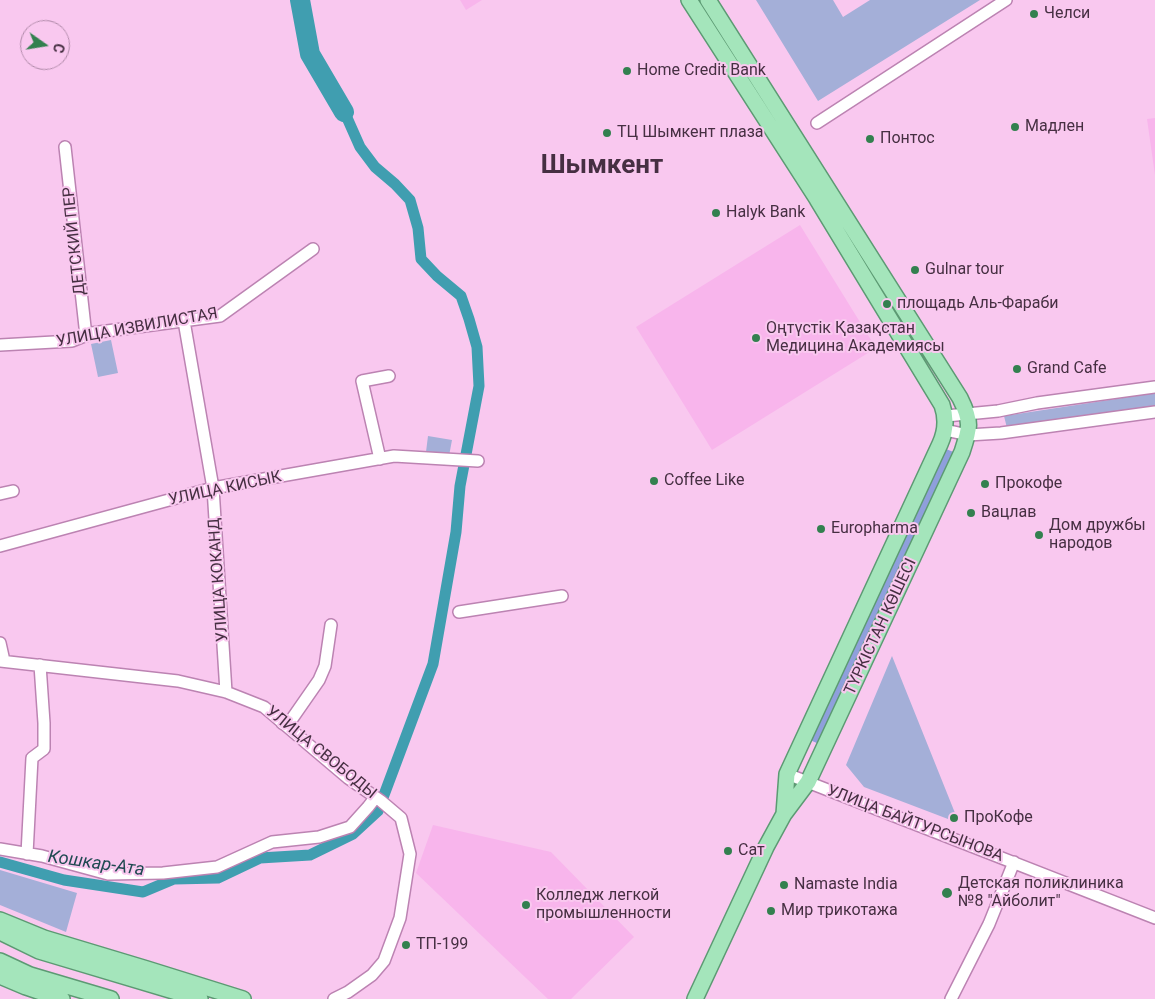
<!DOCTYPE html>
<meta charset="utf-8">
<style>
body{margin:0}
#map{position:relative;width:1155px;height:999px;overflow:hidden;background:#f9c8ef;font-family:Roboto,sans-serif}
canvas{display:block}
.north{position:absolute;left:20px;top:20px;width:50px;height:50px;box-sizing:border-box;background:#f9c8ef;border:1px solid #b18baa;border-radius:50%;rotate:103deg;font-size:14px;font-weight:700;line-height:20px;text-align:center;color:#462f42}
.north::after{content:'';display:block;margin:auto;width:18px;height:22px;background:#33804f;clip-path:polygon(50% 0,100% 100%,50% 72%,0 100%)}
</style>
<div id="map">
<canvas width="1155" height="999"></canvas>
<div class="north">С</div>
</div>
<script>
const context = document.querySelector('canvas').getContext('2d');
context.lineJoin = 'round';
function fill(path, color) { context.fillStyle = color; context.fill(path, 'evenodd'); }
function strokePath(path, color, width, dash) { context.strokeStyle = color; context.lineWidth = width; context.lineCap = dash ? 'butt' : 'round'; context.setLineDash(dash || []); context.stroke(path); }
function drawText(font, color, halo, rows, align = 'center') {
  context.font = font + ' Roboto,sans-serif'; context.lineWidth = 4; context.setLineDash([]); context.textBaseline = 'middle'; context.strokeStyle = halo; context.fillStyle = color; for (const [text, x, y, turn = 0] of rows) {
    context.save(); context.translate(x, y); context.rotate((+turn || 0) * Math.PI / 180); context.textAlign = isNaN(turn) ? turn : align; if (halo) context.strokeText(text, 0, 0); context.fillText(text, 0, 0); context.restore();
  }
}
const built = new Path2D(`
 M460,0H482L466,10Z
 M1155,118V175L1147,119Z
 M800,225L876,348L712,450L636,327Z
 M433,825L551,852L634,937L571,999H548L416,873Z`);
const green = new Path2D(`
 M756,0H833L843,17L870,0H980L818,101Z
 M111,340L118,373L98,377L91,344Z
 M1155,393V406L1007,428L1004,416Z
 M428,436L452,440L449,456L426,452Z
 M892,656L955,813L948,819L864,787L846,765Z
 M0,870L77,893L66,932L0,905Z`);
const forest = new Path2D(`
 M941,447L956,453L824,746L805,738Z`);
const canal = new Path2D(`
 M0,862L64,880L143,892L174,879L218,878L260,858L310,855L353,834L378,811L433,664L456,532L460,486L479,386L477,347L469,319L461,296L437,276L421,259L418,228L410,200L395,184L375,167L360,147L344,111`);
const river = new Path2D(`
 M300,0L310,54L344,112`);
const minor = new Path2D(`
 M817,123L1006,0
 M65,147L86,336
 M184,321L213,488L226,692
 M0,345L72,341L92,333L220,316L313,249
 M946,416L998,411L1037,403L1155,387
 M945,430L968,435L1001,433L1155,412
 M380,459L362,381L389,376
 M0,494L13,491
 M0,546L213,488L394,456L478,461
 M459,612L562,596
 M0,643L4,661
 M0,661L178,681L226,692L264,707L348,778L381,801L401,818L410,854L400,918L384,961L372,975L348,992L334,999
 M282,723L287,726L319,680L325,666L331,625
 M787,774L1155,918
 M0,849L42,856L108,874L163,873L217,867L272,842L319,837L350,827L368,807L375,798
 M27,854L32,758L44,749V723L40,665
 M951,999L989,924L1014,862`);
const major = new Path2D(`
 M689,0L817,199L942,405C947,419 946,431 940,444L787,774L784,814
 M0,920L44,938L147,969L243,999
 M0,932L39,951L200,999
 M0,961L30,975L111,999
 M0,976L26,987L62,999
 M695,999L766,847L784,814L808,782L962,452C970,428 972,422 960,398L708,0`);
const markers = [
 [1034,14,5,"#33804f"],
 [627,71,5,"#33804f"],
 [1015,127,5,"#33804f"],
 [607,133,5,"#33804f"],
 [870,139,5,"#33804f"],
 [716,213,5,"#33804f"],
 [915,270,5,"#33804f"],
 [887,304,5,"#33804f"],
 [756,338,5,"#33804f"],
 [1017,369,5,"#33804f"],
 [654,481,5,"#33804f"],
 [985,484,5,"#33804f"],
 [971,513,5,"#33804f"],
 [821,529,5,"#33804f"],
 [1039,535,5,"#33804f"],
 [954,818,5,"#33804f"],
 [728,851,5,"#33804f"],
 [784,885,5,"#33804f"],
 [947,893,6,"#33804f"],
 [526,905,5,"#33804f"],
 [771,911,5,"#33804f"],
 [406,945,5,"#33804f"]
];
const poiNames = [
 ["Челси",1044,14],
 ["Home Credit Bank",637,71],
 ["Мадлен",1025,127],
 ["ТЦ Шымкент плаза",617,133],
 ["Понтос",880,139],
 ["Halyk Bank",726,213],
 ["Gulnar tour",925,270],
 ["площадь Аль-Фараби",897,304],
 ["Оңтүстік Қазақстан",766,329],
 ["Медицина Академиясы",766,347],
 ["Grand Cafe",1027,369],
 ["Coffee Like",664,481],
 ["Прокофе",995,484],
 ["Вацлав",981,513],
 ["Дом дружбы",1049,526],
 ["народов",1049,544],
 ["Europharma",831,529],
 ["ПроКофе",964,818],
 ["Сат",738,851],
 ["Детская поликлиника",958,884],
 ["№8 \"Айболит\"",958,902],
 ["Namaste India",794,885],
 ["Колледж легкой",536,896],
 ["промышленности",536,914],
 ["Мир трикотажа",781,911],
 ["ТП-199",416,945]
];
const streetNames = [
 ["ДЕТСКИЙ ПЕР",75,241,-96],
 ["УЛИЦА ИЗВИЛИСТАЯ",137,328,-10],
 ["УЛИЦА КИСЫК",225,489,-12],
 ["УЛИЦА КОКАНД",219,580,-94],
 ["ТҮРКІСТАН КӨШЕСІ",881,627,-65],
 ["УЛИЦА СВОБОДЫ",321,753,39],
 ["УЛИЦА БАЙТУРСЫНОВА",915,824,21]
];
const waterNames = [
 ["Кошкар-Ата",96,864,8]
];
const townNames = [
 ["Шымкент",602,166]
];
fill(built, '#f8b5ec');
fill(green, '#a4afd8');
fill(forest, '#8f9fdc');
strokePath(canal, '#409eb0', 11);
strokePath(river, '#409eb0', 20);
strokePath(minor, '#bc83b2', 14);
strokePath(major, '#5c9a73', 18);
strokePath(minor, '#fff', 11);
strokePath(major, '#a4e5bb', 15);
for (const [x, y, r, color] of markers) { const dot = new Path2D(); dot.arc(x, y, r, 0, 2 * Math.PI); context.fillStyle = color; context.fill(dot); strokePath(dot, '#f9c8ef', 2); }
drawText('16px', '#462f42', '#f9c8ef', poiNames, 'left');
drawText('16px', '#462f42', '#f9c8ef', streetNames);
drawText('italic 18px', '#1f4951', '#f9c8ef', waterNames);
drawText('bold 26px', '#462f42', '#f9c8ef', townNames);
</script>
